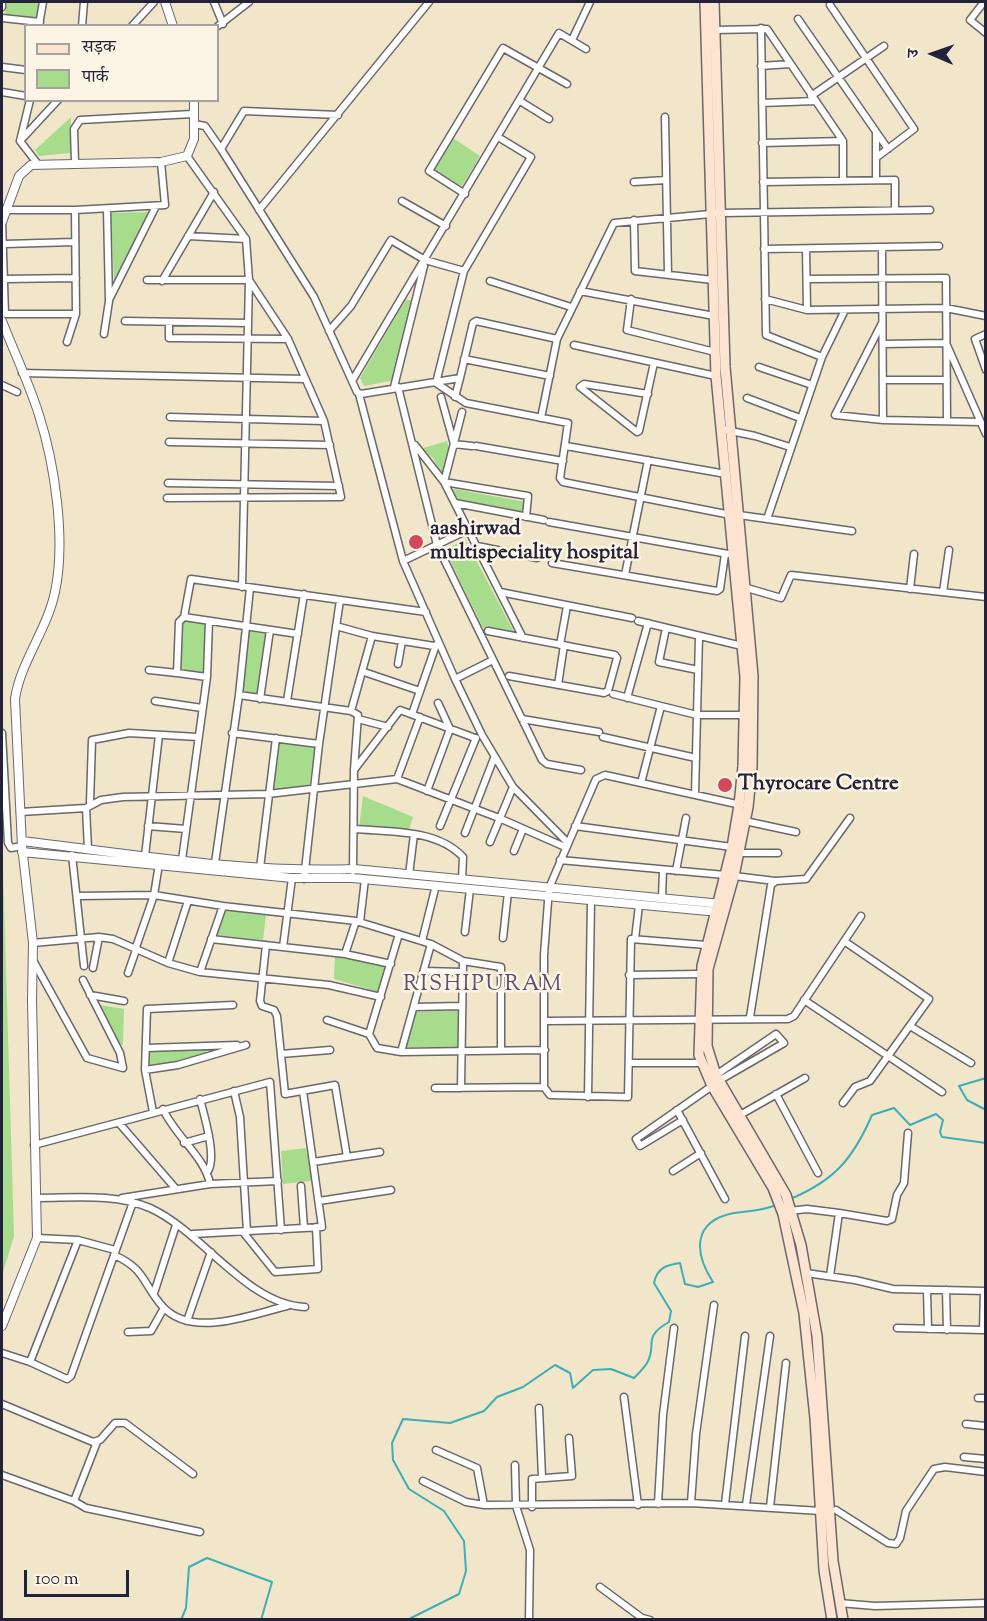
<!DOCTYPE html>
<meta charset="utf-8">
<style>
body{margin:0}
#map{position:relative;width:987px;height:1621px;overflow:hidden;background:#f1e6ca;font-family:"Sorts Mill Goudy","Noto Serif Devanagari",serif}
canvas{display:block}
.frame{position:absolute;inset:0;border:3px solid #22223b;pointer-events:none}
.legend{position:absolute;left:24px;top:24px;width:195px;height:78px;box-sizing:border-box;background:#fcf5e5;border:2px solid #a5a1a1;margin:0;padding:8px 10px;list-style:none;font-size:18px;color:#22223b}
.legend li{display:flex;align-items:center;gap:12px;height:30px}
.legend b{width:30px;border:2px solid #a5a1a1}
.north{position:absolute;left:903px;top:24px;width:60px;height:60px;-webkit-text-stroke:4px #fcf5e5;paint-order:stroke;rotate:272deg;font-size:16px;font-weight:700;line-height:24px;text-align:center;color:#22223b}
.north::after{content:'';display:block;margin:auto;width:21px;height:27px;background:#22223b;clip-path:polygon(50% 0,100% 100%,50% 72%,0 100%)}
.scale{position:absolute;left:24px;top:1570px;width:105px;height:27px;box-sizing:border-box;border:3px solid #22223b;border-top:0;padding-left:8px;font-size:18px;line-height:21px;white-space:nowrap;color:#22223b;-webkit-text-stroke:4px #fcf5e5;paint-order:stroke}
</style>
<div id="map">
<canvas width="987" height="1621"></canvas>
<div class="frame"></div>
<ul class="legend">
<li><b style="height:8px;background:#fde4d0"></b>सड़क</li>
<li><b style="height:16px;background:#a7dc8d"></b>पार्क</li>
</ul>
<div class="north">उ</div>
<div class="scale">100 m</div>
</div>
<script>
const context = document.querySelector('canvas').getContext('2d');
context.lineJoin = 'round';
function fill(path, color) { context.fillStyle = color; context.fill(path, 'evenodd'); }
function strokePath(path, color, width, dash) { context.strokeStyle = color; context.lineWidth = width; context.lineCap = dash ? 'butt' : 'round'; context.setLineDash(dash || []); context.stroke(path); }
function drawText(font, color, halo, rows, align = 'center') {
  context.font = font + ' "Sorts Mill Goudy",serif'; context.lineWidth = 5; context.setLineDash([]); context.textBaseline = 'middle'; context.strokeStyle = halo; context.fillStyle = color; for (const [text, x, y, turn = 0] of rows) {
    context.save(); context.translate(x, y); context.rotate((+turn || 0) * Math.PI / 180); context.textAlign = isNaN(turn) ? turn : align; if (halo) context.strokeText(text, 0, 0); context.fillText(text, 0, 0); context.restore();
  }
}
const green = new Path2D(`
 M7,2H39L37,19L5,15Z
 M71,117L70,153L39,156L35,150Z
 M453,138L480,156L462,186L434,170Z
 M150,212L114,280L111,213Z
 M406,299L412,301L396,380L364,386L360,378Z
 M447,441L450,452L443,477L433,458L420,449Z
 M455,489L526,502L523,518L458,507L450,491Z
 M465,539L514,632L513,634L483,628L445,550Z
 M183,621L207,624L204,673L179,669Z
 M249,631L265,634L258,694L242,691Z
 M279,743L315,747L309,788L273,790Z
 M363,796L413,817L409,830L359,827Z
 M2,835L14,1236L2,1276Z
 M224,910L266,915L263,940L216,935Z
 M335,955L386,966L378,992L334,979Z
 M100,1005L124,1009L123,1045H120Z
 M458,1010V1047H406L416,1012Z
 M206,1048V1054L150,1067V1051Z
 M306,1148L312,1181L283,1184L281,1151Z`);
const stream = new Path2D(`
 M986,1078L959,1086L967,1100L986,1110
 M790,1199C834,1181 853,1159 872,1115L894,1108L910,1125L936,1114L943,1120L940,1132L942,1137L986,1143
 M181,1620L186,1608L189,1567L207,1558L272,1582L261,1620
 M407,1620L459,1594L466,1571L464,1541L444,1511L409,1489L393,1460L392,1443L403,1419L450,1423L484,1411L497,1397L523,1387L555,1365L570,1373L573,1388L593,1370L611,1369L634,1378C639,1373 644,1368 647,1363C658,1344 641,1338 669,1322L671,1311L654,1283C657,1268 666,1265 680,1263L685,1284L698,1287L713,1282C694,1253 692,1221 734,1213C748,1211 762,1211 776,1205`);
const minor = new Path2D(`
 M214,2L223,24
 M984,2L970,20L986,33
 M830,5L914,129L877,157
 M2,7V2
 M2,18L40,22
 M798,19L888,149
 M39,25L43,2
 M82,26L84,2
 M132,26L154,2
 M218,26L249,2
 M761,28L766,335L822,357
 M714,30L767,29L843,141V180
 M572,40L590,2
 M761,66L790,64
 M2,67L26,70
 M2,92L26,96
 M811,96L884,46
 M520,101L549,119
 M762,103L815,101
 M665,117L668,274
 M194,124L205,126L221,149L314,297L357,392L361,394L460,378L455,397
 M876,133V180
 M20,141L30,100
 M762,143L843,141
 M221,149L244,111L338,115
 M37,163L20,141L58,100
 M75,163L74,129L80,120L193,114
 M634,182L666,180
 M763,182L895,180V210
 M465,194L429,171L503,48L567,84
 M402,201L446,226
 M6,210H75L165,205L161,162
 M259,210L429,2
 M634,220L635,271L713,280
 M2,221L5,314H76
 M188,236L246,239
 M5,244L75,242
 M882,248L883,420
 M764,249L939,246
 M806,249L807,310
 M5,279L76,278
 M807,279L946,278L947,421
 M147,280H249L242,587
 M162,281L214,192
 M490,281L571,307
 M580,291L714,316
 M110,298L156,206
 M631,299L627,330L715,352
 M765,299L807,310L946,308L986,316
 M125,321L248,323
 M169,322V338L288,339
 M882,323L835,415L883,420L980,422
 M329,331L351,306L391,240L425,260L464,271
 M104,334L109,301L107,209
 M986,334L975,339L986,370
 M67,342L76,314L75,210
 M883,344L946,343L986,434
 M574,345L716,376
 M464,359L550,376
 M759,367L812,385
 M22,373L305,379
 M460,378L473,323L476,321L557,339
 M883,380H947
 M352,381L559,33L586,49
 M436,383L466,403L568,423L560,478L563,482L731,515
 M436,383L464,271L531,157L498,137
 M2,385L17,392
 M394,387L424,266
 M398,387L437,545L542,760L547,764L581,770
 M359,394L403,561L455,679L482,735L513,787L567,842
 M648,394L584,384L580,387L637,432L639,431L654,363
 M441,397L454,444L472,446
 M747,398L800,418
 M462,412L444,482L528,496L526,517
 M170,417L324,421
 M541,418L557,339L614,223L721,213L930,210
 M721,429L755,436L790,447
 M169,442L330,445
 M415,445L444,482L523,638
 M476,446L563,461
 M566,446L726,474
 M168,483L339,486
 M167,498L341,497L324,421L288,339L249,280L246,239L187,156
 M455,503L544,520
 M739,515L852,531
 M767,519L822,357L845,310
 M549,522L728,554
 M477,546L537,558
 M403,561L468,530
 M552,563L717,591L720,589L725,554
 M625,575L648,460
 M747,588L781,598L791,575L986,597
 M910,589L914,554
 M500,592L632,618
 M943,592L949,550
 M184,617L298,634
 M638,621L742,646
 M336,626L372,636
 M666,628L659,662L698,670
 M488,631L615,655L617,658L608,691L604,693L509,676
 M560,645L567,606
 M398,664L402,641
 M149,670L177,673
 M364,672L420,691
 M207,677L177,673L179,622L184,617L191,579L426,612
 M455,679L493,660
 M558,685L564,645
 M613,694L697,715H744
 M239,695L351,711L358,715L354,770L353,871
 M627,698L648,623
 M260,699L270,630
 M155,701L202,708
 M287,701L304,594
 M351,711L372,636L434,646
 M412,714L436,645
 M358,719L388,727
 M522,719L599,732
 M2,733L8,843L11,848L22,846
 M232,733L319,744
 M603,737L696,758
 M354,770L400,710L475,738
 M397,779L420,717
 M641,783L661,706
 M427,791L450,729L438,703
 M695,795L699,636
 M90,803L92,740L129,733L198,737
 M86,808L101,800L123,797L268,794L397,779L499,818L565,847
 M20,812L86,808L88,849
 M745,821L796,832
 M148,826L186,829
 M440,826L476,738
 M575,826L732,847
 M355,829C390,832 437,829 463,857L462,880
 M465,833L494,758
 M490,842L513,787
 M514,851L523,829
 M740,853H778
 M72,855L84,966
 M145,856L159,735
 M182,860L207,677L209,621
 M560,860L725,875
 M215,863L239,695L250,588
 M260,868L276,738
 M676,871L686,818
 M409,875L414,834
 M734,876L775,881
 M304,879L319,744L340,600
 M77,896L154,895L223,906L356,921L431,944L463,961L501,967V1050
 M662,898L663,870
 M360,922L365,879
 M465,932L470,889
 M503,938L508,892
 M211,939L345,954L391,964
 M635,939L639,905
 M422,941L436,885
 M33,943L99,937L113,939L168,963L200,972L329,985L381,997
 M266,945L260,1001L262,1006L274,1010L277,1016L285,1094L335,1085L347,1157
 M283,947L292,878
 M135,950L154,895L159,864
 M345,954L356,921
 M34,962L87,1058L123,1068L120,1053L83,980
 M168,963L188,901
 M93,968L99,937
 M424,971L462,972
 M200,972L223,906
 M128,973L136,950
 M629,975L701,974
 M90,995L124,1001
 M804,1000L942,1092
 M414,1007L461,1006
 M750,1017L771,885L776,881L806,879L850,818
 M327,1020L369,1034L377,1048L401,1052L545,1050
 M546,1021L788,1019L794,1016L861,916
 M910,1026L971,1063
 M369,1034L399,934
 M146,1048L237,1045
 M401,1052L431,944
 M281,1054L330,1050
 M629,1063H701
 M145,1070L178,1065L246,1045
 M716,1075L776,1034L784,1043L720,1080
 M544,1087V955L549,888L596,779L605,775L741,805
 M435,1088L544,1087L550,1095L628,1097L631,939L706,945
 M461,1088L463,961
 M234,1091L240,1117L247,1232
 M776,1094L818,1173
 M588,1097L591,900
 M200,1099C204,1115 217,1157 208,1171
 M843,1103L855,1087L870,1081L929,999L844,941
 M163,1109C175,1136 205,1157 210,1184
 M677,1110L725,1199
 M153,1112L145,1070L147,1009L233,1005
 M740,1115L805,1078
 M683,1120L640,1146L636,1139L712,1086
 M119,1123L176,1189
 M184,1143L209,1136
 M34,1145L270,1082L281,1230
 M313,1162L380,1152
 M673,1171L701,1153
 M301,1186L304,1228
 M37,1198C74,1198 115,1193 150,1208C203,1232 247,1305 305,1307
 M122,1198L210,1184L278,1181
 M319,1201L391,1190
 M789,1211L807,1209L839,1213
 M243,1232L275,1272L318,1269L316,1227
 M193,1234L322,1227L303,1091
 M37,1238L78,1240L115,1250
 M78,1240L30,1362L67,1379L71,1376L133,1202
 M114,1255C146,1269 143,1285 163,1307C193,1339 252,1314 287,1306
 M806,1273L855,1280L893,1289L986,1291
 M830,1276L839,1213L887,1221L892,1219L897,1195L904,1183L908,1133
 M927,1290L928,1329
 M946,1290L947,1330
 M154,1293L176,1225
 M187,1321L211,1252
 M897,1328L983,1330L984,1291
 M128,1332L151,1331L164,1308
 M2,1353L30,1362
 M624,1397L638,1505
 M978,1398H986
 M2,1404L93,1442L100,1440L115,1423H125L193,1474
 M539,1408L542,1477
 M966,1424L986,1426
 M436,1450L477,1468L484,1505
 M964,1457L986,1459
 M515,1465L516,1506L530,1550L529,1620
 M2,1475L74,1501L97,1442
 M423,1481L466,1502L484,1505L691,1503L821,1511
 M74,1501L86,1508L200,1532
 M691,1503L696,1434L714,1305
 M658,1504L663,1415L674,1328
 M725,1504L745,1336
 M746,1505L770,1336
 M532,1507V1479L572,1476L569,1438
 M770,1507L786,1363
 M836,1510L888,1543L896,1544L900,1538L906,1511L934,1469L945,1467L986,1472
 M600,1587L642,1618L650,1620
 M839,1603L875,1606L986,1603`);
const tertiary = new Path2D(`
 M165,2L173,26
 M2,222L19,176L31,165L161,162L187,156L194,139V100
 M2,321C14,352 29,383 39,415C55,465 66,540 55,592C47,630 20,663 15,699L22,846L33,943L32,1000L37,1238L2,1326
 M22,841C132,854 243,873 354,869L722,904
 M22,852L292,878H352L719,912`);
const secondary = new Path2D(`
 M705,2L716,376L745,677L743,766L739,805L732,847L702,966L699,1055L712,1086L773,1188L783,1214L804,1313L815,1418L824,1570L832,1620
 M714,2L725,367L753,676L752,767L748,807L734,876L708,969L707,1046L716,1075L786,1195L801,1245L817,1336L833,1561L843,1620`);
const markers = [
 [416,542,8,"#d1495b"],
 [725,785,8,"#d1495b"]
];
const poiNames = [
 ["aashirwad",430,530],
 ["multispeciality hospital",430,554],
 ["Thyrocare Centre",738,785]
];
const neighbourhoodNames = [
 ["RISHIPURAM",483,986]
];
fill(green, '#a7dc8d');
strokePath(stream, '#3daeb5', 2);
strokePath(minor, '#6a676d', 9);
strokePath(tertiary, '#6a676d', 10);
strokePath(secondary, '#6a676d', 12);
strokePath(minor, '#fff', 6);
strokePath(tertiary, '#fff', 8);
strokePath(secondary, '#fde4d0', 9);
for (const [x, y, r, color] of markers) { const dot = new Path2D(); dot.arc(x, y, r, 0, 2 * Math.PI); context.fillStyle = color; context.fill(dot); strokePath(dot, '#fcf5e5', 2); }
drawText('bold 21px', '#22223b', '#fcf5e5', poiNames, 'left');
context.letterSpacing = '1.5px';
drawText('22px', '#5d5170', '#fcf5e5', neighbourhoodNames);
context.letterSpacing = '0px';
</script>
